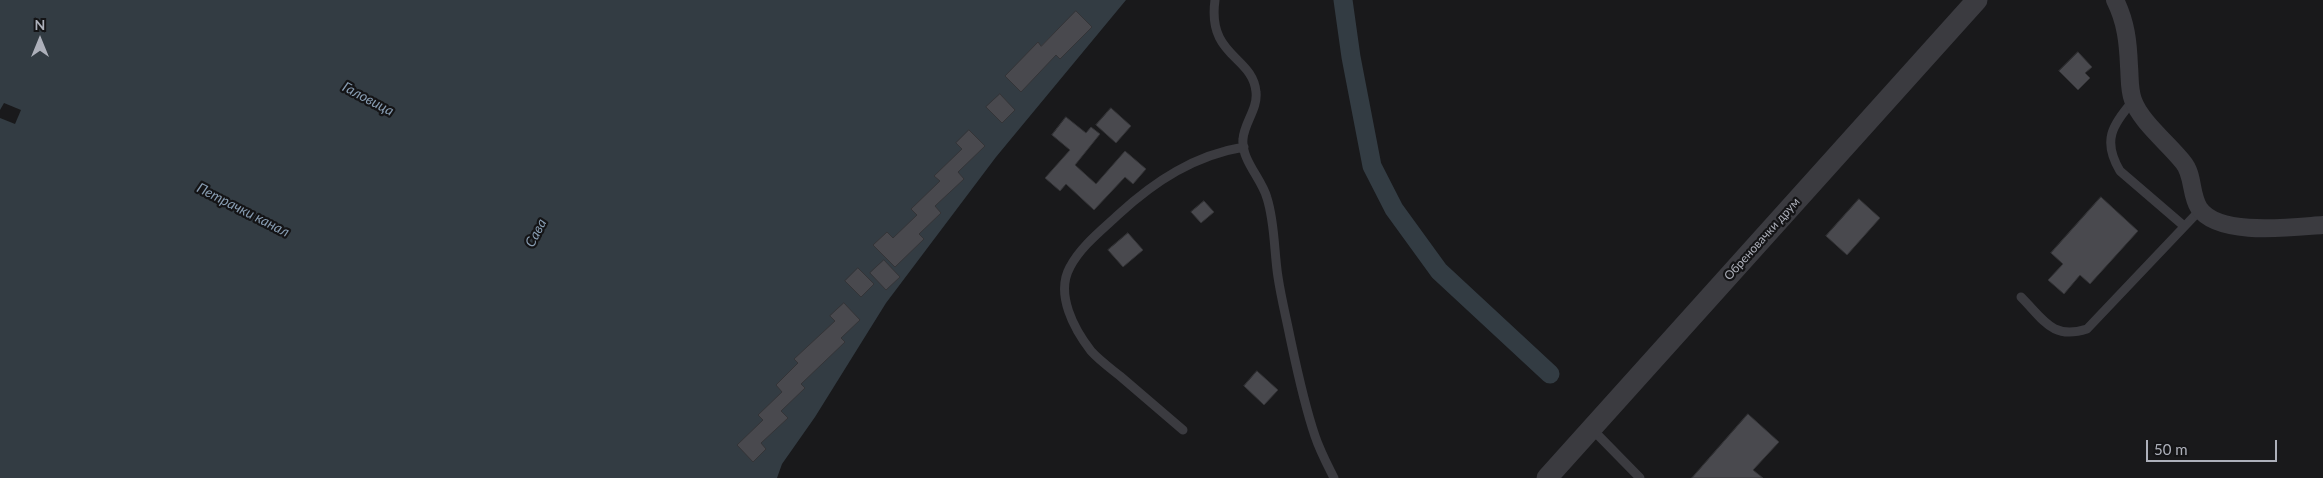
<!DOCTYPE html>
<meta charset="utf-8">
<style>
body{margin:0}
#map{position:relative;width:2323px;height:478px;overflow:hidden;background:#19191b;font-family:Lato,sans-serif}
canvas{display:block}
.north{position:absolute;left:15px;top:15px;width:50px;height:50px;-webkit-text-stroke:4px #141416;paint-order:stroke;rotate:0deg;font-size:14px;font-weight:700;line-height:20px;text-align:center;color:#adb0ba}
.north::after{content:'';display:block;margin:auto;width:18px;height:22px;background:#adb0ba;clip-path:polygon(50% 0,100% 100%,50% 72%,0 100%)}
.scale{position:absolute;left:2146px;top:440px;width:131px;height:22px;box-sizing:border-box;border:2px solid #adb0ba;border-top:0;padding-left:6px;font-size:15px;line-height:18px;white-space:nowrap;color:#adb0ba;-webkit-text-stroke:4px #141416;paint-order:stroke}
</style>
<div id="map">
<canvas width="2323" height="478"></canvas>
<div class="north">N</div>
<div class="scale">50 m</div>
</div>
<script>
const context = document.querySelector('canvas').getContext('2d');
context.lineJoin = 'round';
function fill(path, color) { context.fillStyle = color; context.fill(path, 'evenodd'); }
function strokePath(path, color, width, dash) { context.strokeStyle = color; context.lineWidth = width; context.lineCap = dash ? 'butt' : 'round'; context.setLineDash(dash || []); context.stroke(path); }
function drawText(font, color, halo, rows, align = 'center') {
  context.font = font + ' Lato,sans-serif'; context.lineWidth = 4.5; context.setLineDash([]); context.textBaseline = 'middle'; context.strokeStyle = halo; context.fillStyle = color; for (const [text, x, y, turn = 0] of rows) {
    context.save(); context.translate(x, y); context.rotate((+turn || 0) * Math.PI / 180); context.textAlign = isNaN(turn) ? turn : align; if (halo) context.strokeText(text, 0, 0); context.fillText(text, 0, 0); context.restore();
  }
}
const water = new Path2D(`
 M0,0H1126L996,157L886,303L815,417L782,464L777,478H0Z`);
const pier = new Path2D(`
 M4,103L21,110L15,124L0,118V110Z`);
const canal = new Path2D(`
 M1343,0L1351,57L1372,166L1394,209L1439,271L1550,374`);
const building = new Path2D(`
 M1076,11L1092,27L1060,59L1056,55L1021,92L1005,76L1038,42L1041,46Z
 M2078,52L2092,67L2085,73L2090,78L2078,90L2059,71Z
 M1000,94L1015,110L1002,123L986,107Z
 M1111,108L1131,126L1116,143L1096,125Z
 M1066,117L1086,133L1091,127L1100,134L1075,165L1096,184L1125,151L1146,169L1133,184L1125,177L1094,210L1066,184L1060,191L1045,178L1070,150L1052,135Z
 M969,130L985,146L958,172L964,179L935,206L941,213L919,234L924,239L895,267L873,245L887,232L893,238L917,215L911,209L940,181L934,176L962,149L956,143Z
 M2101,197L2138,231L2090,284L2080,275L2064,294L2048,280L2063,264L2051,253Z
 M1859,199L1880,218L1847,255L1826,236Z
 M1204,201L1214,212L1201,223L1191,212Z
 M1128,233L1143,250L1123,267L1108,250Z
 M884,260L900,277L886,290L870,273Z
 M858,268L874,284L861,297L845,281Z
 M844,303L860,320L841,338L845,342L801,384L805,388L781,411L788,418L761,443L766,449L753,462L737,445L763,420L758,415L782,392L776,385L798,363L794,359L835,321L830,316Z
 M1257,371L1278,390L1264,405L1244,386Z
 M1748,414L1779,442L1753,470L1763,478H1692Z`);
const service = new Path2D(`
 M1215,0C1207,57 1253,56 1256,92C1258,109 1244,123 1243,139C1241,160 1262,179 1267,198C1275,223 1274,252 1278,277C1281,297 1286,317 1290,337C1297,370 1304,404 1315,436C1320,451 1327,464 1334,478
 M2133,101C2112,125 2102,141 2120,171L2184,226
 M2021,297C2044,320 2052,340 2087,329L2201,209
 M1592,429L1640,478
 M1183,430C1162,412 1141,394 1120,376C1110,368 1099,360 1091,351C1074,329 1055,294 1070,267C1081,246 1102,230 1119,214C1155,181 1195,155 1244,147`);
const minor = new Path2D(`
 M2115,0C2126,22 2128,42 2129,66C2130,77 2129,90 2133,100C2140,121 2169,144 2183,162C2194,175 2190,194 2199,208C2218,237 2293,227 2323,225`);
const tertiary = new Path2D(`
 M1547,478L1977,0`);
const streetNames = [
 ["Обреновачки друм",1762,239,-48]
];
const waterNames = [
 ["Галовица",368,99,28],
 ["Петрачки канал",243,210,27],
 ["Сава",536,233,-63]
];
fill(water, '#333c43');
fill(pier, '#19191b');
strokePath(canal, '#333c43', 19);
fill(building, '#49494e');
strokePath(building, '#343437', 1);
strokePath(service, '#3b3b40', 9);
strokePath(minor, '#3b3b40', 18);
strokePath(tertiary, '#3b3b40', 21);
drawText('12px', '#adb0ba', '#141416', streetNames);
drawText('italic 14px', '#879cb1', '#141416', waterNames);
</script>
